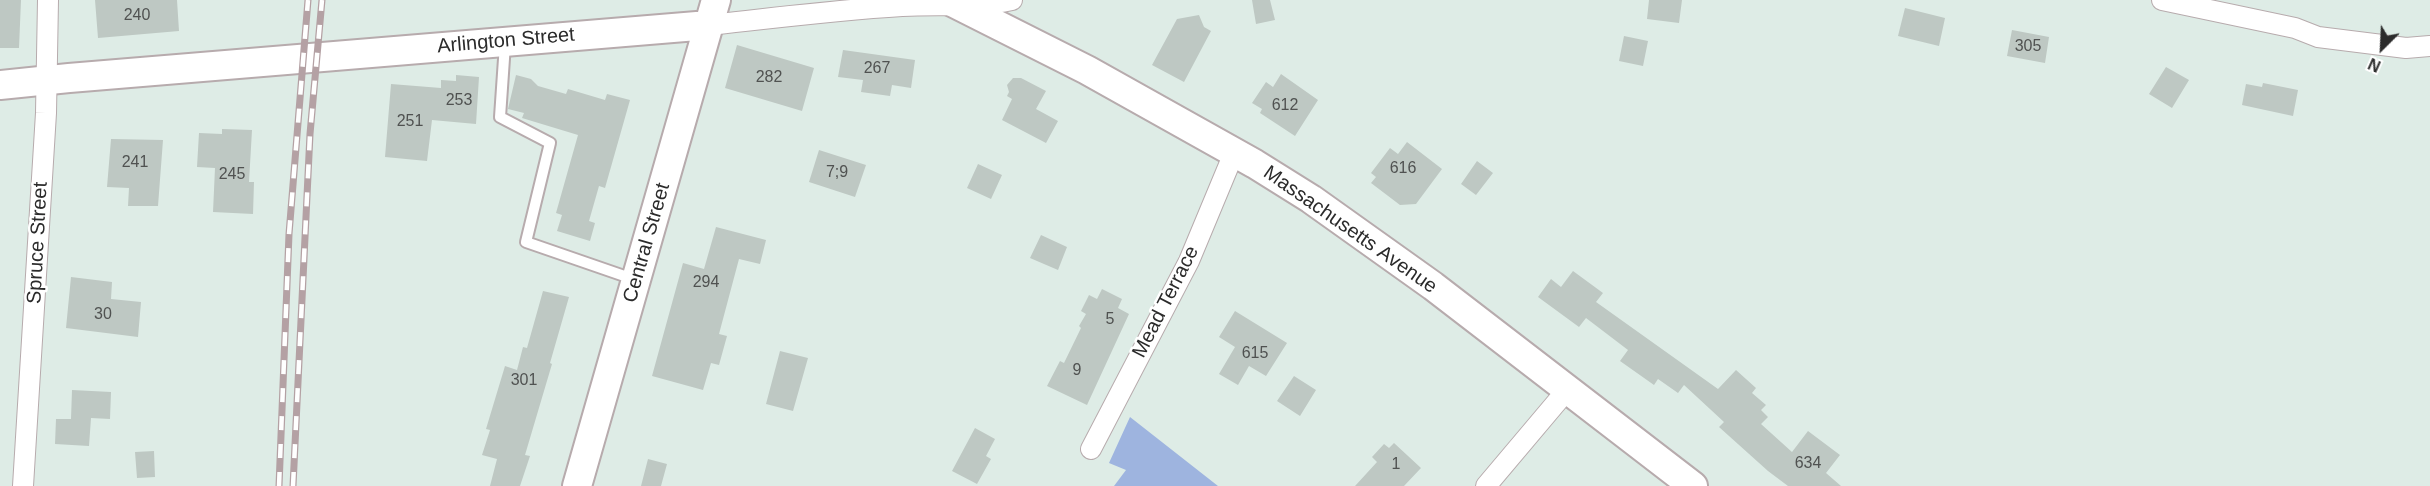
<!DOCTYPE html>
<style>
body{margin:0}
#map{position:relative;width:2430px;height:486px;overflow:hidden;background:#deece6;font-family:Arial,sans-serif}
canvas{display:block}
.north{position:absolute;left:2352px;top:18px;width:60px;height:60px;-webkit-text-stroke:4px #fff;paint-order:stroke;rotate:204deg;font-size:16px;font-weight:700;line-height:24px;text-align:center;color:#2b2b2b}
.north::after{content:'';display:block;margin:auto;width:21px;height:27px;background:#2b2b2b;clip-path:polygon(50% 0,100% 100%,50% 72%,0 100%)}
</style>
<div id="map">
<canvas width="2430" height="486"></canvas>
<div class="north">N</div>
</div>
<script>
const context = document.querySelector('canvas').getContext('2d');
context.lineJoin = 'round';
function fill(path, color) { context.fillStyle = color; context.fill(path, 'evenodd'); }
function strokePath(path, color, width, dash) { context.strokeStyle = color; context.lineWidth = width; context.lineCap = dash ? 'butt' : 'round'; context.setLineDash(dash || []); context.stroke(path); }
function drawText(font, color, halo, rows, align = 'center') {
  context.font = font + ' Arial,sans-serif'; context.lineWidth = 5; context.setLineDash([]); context.textBaseline = 'middle'; context.strokeStyle = halo; context.fillStyle = color; for (const [text, x, y, turn = 0] of rows) {
    context.save(); context.translate(x, y); context.rotate((+turn || 0) * Math.PI / 180); context.textAlign = isNaN(turn) ? turn : align; if (halo) context.strokeText(text, 0, 0); context.fillText(text, 0, 0); context.restore();
  }
}
const green = new Path2D(`
 M1130,417L1218,486H1114L1126,470L1109,463Z`);
const building = new Path2D(`
 M0,0H21L19,48H0Z
 M95,0H177L179,31L98,38Z
 M1252,0H1270L1275,20L1256,24Z
 M1649,0H1682L1679,23L1647,19Z
 M1905,8L1945,18L1939,46L1898,36Z
 M1199,15L1204,27L1211,31L1184,82L1152,65L1177,19Z
 M2012,30L2049,37L2045,63L2007,56Z
 M1624,36L1648,41L1643,66L1619,61Z
 M737,45L814,68L802,111L725,88Z
 M843,50L915,60L911,88L892,85L890,96L861,92L863,80L838,77Z
 M2166,67L2189,80L2172,108L2149,94Z
 M1281,74L1318,100L1295,136L1260,113L1262,109L1252,103L1266,82L1273,87Z
 M456,75L479,77L476,124L432,120L427,161L385,157L391,84L441,88V80L456,81Z
 M516,75L531,79L538,86L566,94L568,89L605,100L607,94L630,100L605,188L599,186L589,221L595,223L590,241L557,231L562,215L556,213L578,135L522,118L524,113L508,109Z
 M1013,78H1021L1046,91L1036,109L1058,121L1046,143L1002,120L1012,99L1007,96L1009,92L1007,85Z
 M2263,83L2298,90L2293,116L2242,105L2246,84L2262,87Z
 M222,129L252,130L249,182H254L253,214L213,212L215,168L197,167L199,133L222,134Z
 M111,139L163,140L158,206H128L129,188L107,187Z
 M1407,142L1442,169L1416,204L1400,205L1371,183L1376,177L1371,173L1390,148L1398,154Z
 M819,150L866,165L855,197L809,182Z
 M1477,161L1493,173L1476,195L1461,184Z
 M978,164L1002,175L991,199L967,188Z
 M716,227L766,240L760,264L739,259L719,334L727,336L719,365L711,363L703,390L652,376L683,263L704,269Z
 M1041,235L1067,247L1058,270L1030,258Z
 M1573,271L1603,293L1596,302L1718,389L1736,370L1756,388L1752,393L1766,405L1761,410L1768,417L1761,424L1792,452L1808,431L1840,455L1826,473L1841,486H1788L1768,471L1719,427L1724,422L1684,385L1678,393L1658,379L1654,385L1620,361L1628,350L1586,318L1579,327L1538,297L1551,279L1561,287Z
 M71,277L112,282L111,299L141,302L138,337L66,328Z
 M1102,289L1122,299L1118,308L1129,314L1087,405L1047,386L1060,361L1064,363L1081,328L1079,326L1086,314L1081,311L1089,295L1097,299Z
 M543,291L569,297L550,363L552,364L525,455L530,456L520,486H490L497,459L482,455L490,430L486,429L505,366L517,370L523,347L527,348Z
 M1235,311L1287,343L1266,376L1249,366L1238,385L1219,374L1235,347L1219,337Z
 M780,351L808,358L793,411L766,404Z
 M1294,376L1316,390L1300,416L1277,401Z
 M72,390L111,392L110,419L91,418L89,446L55,444L56,419H71Z
 M975,428L995,439L986,456L991,459L977,484L952,471Z
 M1394,443L1421,468L1404,486H1355L1377,462L1372,457L1384,444L1389,448Z
 M154,451L155,477L137,478L135,452Z
 M648,459L667,464L661,486H641Z`);
const lane = new Path2D(`
 M505,44L500,117L550,143L526,242L636,280`);
const street = new Path2D(`
 M2162,0L2295,28L2318,37L2406,48L2430,46
 M709,25C773,18 837,10 902,6C939,4 975,8 1012,0
 M1091,449L1189,261L1234,153
 M23,486L46,113L48,0
 M1486,486L1567,390`);
const secondary = new Path2D(`
 M948,0L1087,70L1255,164L1311,199L1433,286L1693,486
 M0,85L69,78L709,25
 M577,486L716,0`);
const rail = new Path2D(`
 M279,486L289,234L308,0
 M293,486L310,134L322,0`);
const numberNames = [
 ["240",137,16],
 ["305",2028,47],
 ["267",877,69],
 ["282",769,78],
 ["253",459,101],
 ["612",1285,106],
 ["251",410,122],
 ["241",135,163],
 ["616",1403,169],
 ["7;9",837,173],
 ["245",232,175],
 ["294",706,283],
 ["30",103,315],
 ["5",1110,320],
 ["615",1255,354],
 ["9",1077,371],
 ["301",524,381],
 ["634",1808,464],
 ["1",1396,465]
];
const streetNames = [
 ["Arlington Street",506,41,-5],
 ["Massachusetts Avenue",1350,230,35],
 ["Spruce Street",38,243,-87],
 ["Central Street",647,243,-74],
 ["Mead Terrace",1166,302,-63]
];
fill(green, '#9eb4df');
fill(building, '#bec8c3');
strokePath(lane, '#b7abad', 14);
strokePath(street, '#b7abad', 22);
strokePath(secondary, '#b7abad', 32);
strokePath(lane, '#fff', 10);
strokePath(street, '#fff', 20);
strokePath(secondary, '#fff', 28);
strokePath(rail, '#b4a1a4', 7);
strokePath(rail, '#fff', 4.5, [14]);
drawText('16px', '#505251', null, numberNames);
drawText('20px', '#2b2b2b', '#fff', streetNames);
</script>
